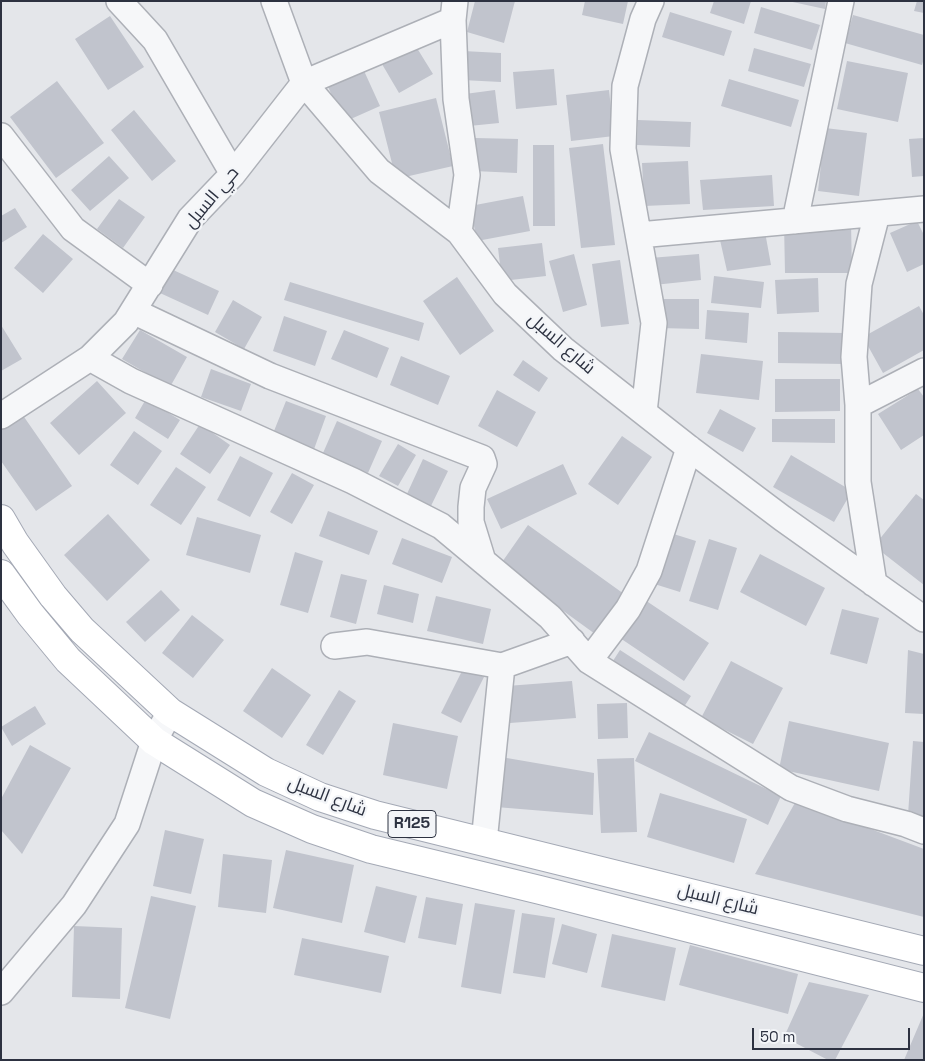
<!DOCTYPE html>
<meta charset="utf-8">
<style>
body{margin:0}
#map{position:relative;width:925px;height:1061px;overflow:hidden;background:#e4e6ea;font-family:"Space Grotesk",sans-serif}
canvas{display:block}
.frame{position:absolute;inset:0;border:2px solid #2d3241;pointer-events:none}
.scale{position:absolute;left:752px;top:1028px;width:158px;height:22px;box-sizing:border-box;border:2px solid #2d3241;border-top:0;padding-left:6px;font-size:15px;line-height:18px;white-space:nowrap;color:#2d3241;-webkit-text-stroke:4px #f3f5f8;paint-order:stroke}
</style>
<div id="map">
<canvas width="925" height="1061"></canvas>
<div class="frame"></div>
<div class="scale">50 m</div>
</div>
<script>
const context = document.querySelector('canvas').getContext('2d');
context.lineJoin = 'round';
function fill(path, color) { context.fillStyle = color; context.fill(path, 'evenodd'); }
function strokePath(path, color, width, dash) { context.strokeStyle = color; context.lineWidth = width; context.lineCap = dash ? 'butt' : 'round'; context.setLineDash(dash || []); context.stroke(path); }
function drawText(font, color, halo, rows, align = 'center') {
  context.font = font + ' "Space Grotesk",Cairo,sans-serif'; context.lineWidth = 4.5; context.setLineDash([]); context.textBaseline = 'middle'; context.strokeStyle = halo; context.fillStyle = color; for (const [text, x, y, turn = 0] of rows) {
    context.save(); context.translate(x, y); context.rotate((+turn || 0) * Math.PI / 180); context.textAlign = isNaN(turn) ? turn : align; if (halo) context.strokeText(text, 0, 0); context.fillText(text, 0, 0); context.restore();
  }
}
const building = new Path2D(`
 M475,1H515L504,43L467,32Z
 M585,1H628L623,24L582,15Z
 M714,1H751L744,24L710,13Z
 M788,1H826L825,9Z
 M917,1H924V13L914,11Z
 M761,7L820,25L812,50L754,33Z
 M670,12L732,31L724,56L662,37Z
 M853,15L924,35V58L922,65L845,43Z
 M110,16L144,67L108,90L75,39Z
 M412,40L433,74L399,93L379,59Z
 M754,48L811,64L804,87L748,71Z
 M463,51L501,53V82L462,80Z
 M847,61L908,73L898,122L837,109Z
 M360,62L380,106L344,122L324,78Z
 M554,69L557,105L516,109L513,72Z
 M729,79L799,100L791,127L721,106Z
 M57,81L104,143L56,178L10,117Z
 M495,90L499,123L469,126L465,94Z
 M609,90L614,136L571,141L566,95Z
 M436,98L453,166L396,179L379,112Z
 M134,110L176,161L152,181L111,130Z
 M638,120L691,122L690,147L637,145Z
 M825,128L867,133L859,196L818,191Z
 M475,138L518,139L517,173L474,171Z
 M924,138V176L912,177L909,139Z
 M603,144L615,245L581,248L569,148Z
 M533,145H554L555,226H533Z
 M109,156L129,178L90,211L71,190Z
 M688,161L690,204L644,206L642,163Z
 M772,175L774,206L703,210L700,180Z
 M523,196L530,231L477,241L470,206Z
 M119,199L145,217L123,248L97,229Z
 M15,208L27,227L1,243V216Z
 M917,221L924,235V264L907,272L890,233Z
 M851,222L852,273H785L784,223Z
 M765,232L771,265L727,271L720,240Z
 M43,234L73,259L43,293L14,268Z
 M542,243L546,276L502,281L498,248Z
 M574,254L587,305L563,312L549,261Z
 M699,254L701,280L654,285L650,258Z
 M620,260L629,324L601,327L592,264Z
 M171,269L219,291L208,315L160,293Z
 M714,276L764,282L761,308L711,303Z
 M457,277L494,331L460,355L423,301Z
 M818,278L819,312L777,314L775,280Z
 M290,282L424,323L419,341L284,300Z
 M659,299H699V329L659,328Z
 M233,300L262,317L244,349L215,332Z
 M919,306L924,315V350L883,373L863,337Z
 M707,310L749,313L747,343L705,339Z
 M284,316L327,331L315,366L273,351Z
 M1,325L22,359L1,371Z
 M140,330L187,357L170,387L122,359Z
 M344,330L389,348L377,378L331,359Z
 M778,332L846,333L845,364L778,363Z
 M701,354L763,361L759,400L696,393Z
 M401,356L450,376L438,405L390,385Z
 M523,360L548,378L539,392L513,375Z
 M211,369L251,384L241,411L201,397Z
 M775,379H840V411L775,412Z
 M97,381L126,413L79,455L50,423Z
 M918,389L924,397V435L901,450L878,414Z
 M497,390L536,412L517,447L478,426Z
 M146,399L180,420L168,439L135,418Z
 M286,401L326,416L313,452L272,436Z
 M720,409L756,428L743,452L707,433Z
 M22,414L72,486L36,511L1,461V428Z
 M772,419H835V443L772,442Z
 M337,421L382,441L368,473L323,453Z
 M200,424L230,445L210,474L180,454Z
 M134,431L162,451L138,485L110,465Z
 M622,436L652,457L618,505L588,484Z
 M398,444L416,455L398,486L379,476Z
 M791,455L852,491L834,522L773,487Z
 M240,456L273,473L250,517L217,500Z
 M423,459L448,471L430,508L406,496Z
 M563,464L577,494L501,529L487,499Z
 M176,467L206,487L181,525L150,505Z
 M292,473L314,485L292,524L270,512Z
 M916,494L924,500V585L874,546Z
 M328,511L378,531L369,555L319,536Z
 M108,514L150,560L107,601L64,555Z
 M197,517L261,535L250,573L186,555Z
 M528,525L631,599L602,639L500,565Z
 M664,531L696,541L680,592L648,582Z
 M402,538L452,557L442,583L392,564Z
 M709,539L737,548L718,610L689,601Z
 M295,552L323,561L308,613L280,605Z
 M760,554L825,588L806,626L740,592Z
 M341,574L367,580L356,624L330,617Z
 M384,585L419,594L413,623L377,614Z
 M161,590L180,610L145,642L126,622Z
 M436,596L491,609L483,644L427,631Z
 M639,596L709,643L684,681L614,634Z
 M842,609L879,618L867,664L830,654Z
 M192,615L224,640L193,678L162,653Z
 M620,650L691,696L680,713L609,667Z
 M908,650L924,654V714L905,713Z
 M731,661L783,688L753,744L701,718Z
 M464,667L484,677L461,723L441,713Z
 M272,668L311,695L282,738L243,711Z
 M572,681L576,718L510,723L507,686Z
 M339,690L356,701L323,755L306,745Z
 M627,703L628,738L598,739L597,704Z
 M35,706L46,724L12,746L1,727Z
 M789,721L889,743L879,791L779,769Z
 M393,723L458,736L447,789L383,775Z
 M649,732L781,796L768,825L635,761Z
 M913,741L924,742V816L908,815Z
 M30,745L71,768L22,854L1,830V799Z
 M501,757L594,773L593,815L496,807Z
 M634,758L637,832L601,833L597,759Z
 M660,793L747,819L734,863L647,837Z
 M796,801L924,849V917L755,874Z
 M165,830L204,839L191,894L153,886Z
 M286,850L354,865L342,923L273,908Z
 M223,854L272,860L266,913L218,907Z
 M376,886L417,896L405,943L364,932Z
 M151,896L196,906L170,1019L125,1008Z
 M426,897L463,904L456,945L418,938Z
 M475,903L515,910L501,994L461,987Z
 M522,913L555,918L545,978L513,973Z
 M562,924L597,934L587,973L552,964Z
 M74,926L122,928L120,999L72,997Z
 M612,934L676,948L665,1001L601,987Z
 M302,938L389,956L381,993L294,975Z
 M690,945L798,974L788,1014L679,985Z
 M809,982L869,995L835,1060H828L784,1037Z
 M924,1013V1060H904Z`);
const street = new Path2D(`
 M119,1L155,40L233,174
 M274,1L304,83L379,171L459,232L505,294L563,349L689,448L782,518L924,619
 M455,1L453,20L456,99L467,175L459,232
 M1,136L73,229L150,285
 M795,221L841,1
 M639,235L924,209
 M133,311L270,376L482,458L484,464L473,488L471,507V522L483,561
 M90,358L131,381L353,481L441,526L550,617L589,661L791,788L847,809L906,824L924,831
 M858,405L924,371
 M644,412L654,323L623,149L625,86L643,19L651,1
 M1,416L90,358L126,322L190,219L233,174L304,83L453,20
 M874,584L858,482V405L854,357L859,284L877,214
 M334,646L367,642L502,666L572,641
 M589,661L628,609L649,571L689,448
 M484,842L502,666
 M1,992L74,905L127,824L154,741L170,712`);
const primary = new Path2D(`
 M1,519L15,543L53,596L82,630L170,712L266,772L320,797L375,815L924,951
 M1,574L30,614L68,660L154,741L253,803L312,829L371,849L540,890L924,988`);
const shields = [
 [412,824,48]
];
const shieldNames = [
 ["R125",412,824]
];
const streetNames = [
 ["حي السبل",212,198,-50],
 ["شارع السبل",561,344,41],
 ["شارع السبل",327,797,21],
 ["شارع السبل",718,900,14]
];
fill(building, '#c1c4cd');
strokePath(street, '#adb0b7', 28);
strokePath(primary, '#a4a9b5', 30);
strokePath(street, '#f6f7f9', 25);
strokePath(primary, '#fff', 28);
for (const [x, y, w] of shields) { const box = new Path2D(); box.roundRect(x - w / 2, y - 13.5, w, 27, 4); context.fillStyle = '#f3f5f8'; context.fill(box); strokePath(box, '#2d3241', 1); }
drawText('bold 16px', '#2d3241', null, shieldNames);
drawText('18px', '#2d3241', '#f3f5f8', streetNames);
</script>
